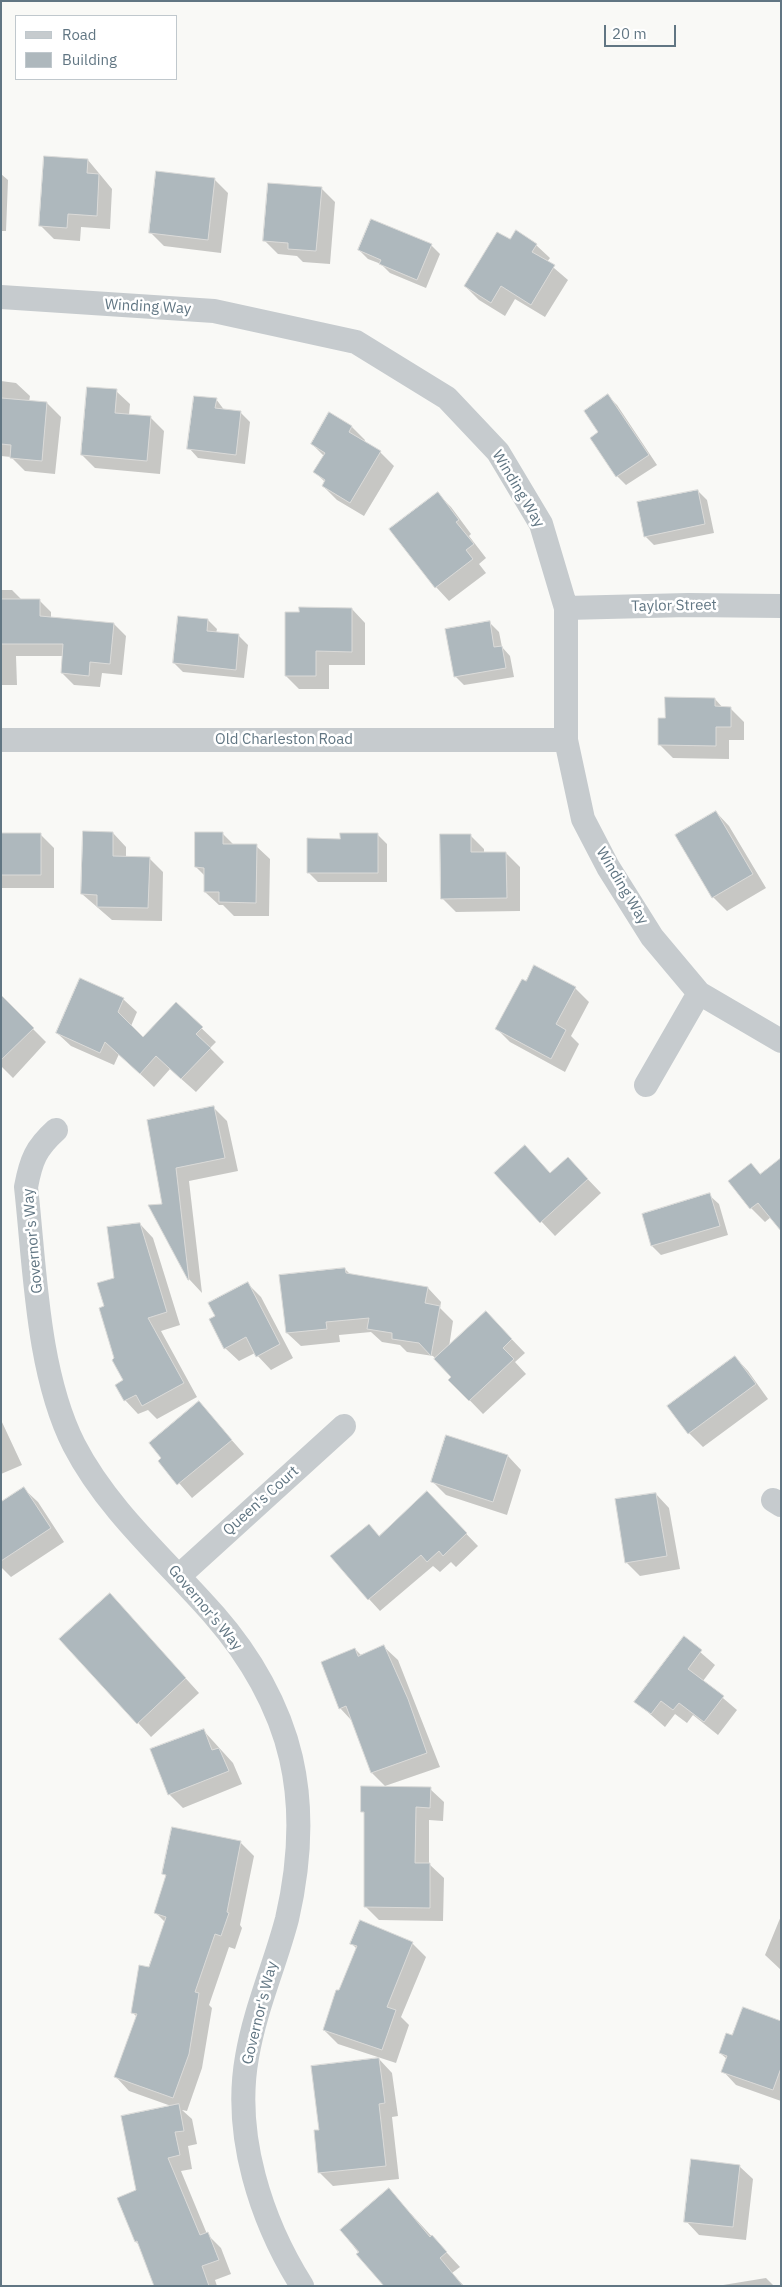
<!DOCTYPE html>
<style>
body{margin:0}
#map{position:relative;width:782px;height:2287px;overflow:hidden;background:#f9f9f6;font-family:"IBM Plex Sans",sans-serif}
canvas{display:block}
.frame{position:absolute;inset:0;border:2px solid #617683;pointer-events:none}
.legend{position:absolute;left:15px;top:15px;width:162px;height:65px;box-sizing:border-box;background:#fff;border:1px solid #c0c8cd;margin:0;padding:6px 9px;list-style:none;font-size:15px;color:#617683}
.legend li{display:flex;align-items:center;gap:10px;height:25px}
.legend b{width:25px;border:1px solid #c0c8cd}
.scale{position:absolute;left:604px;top:25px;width:72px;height:22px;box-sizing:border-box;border:2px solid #617683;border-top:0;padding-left:6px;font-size:15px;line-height:18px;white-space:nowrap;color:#617683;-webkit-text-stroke:4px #fff;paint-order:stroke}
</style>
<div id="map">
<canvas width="782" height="2287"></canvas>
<div class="frame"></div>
<ul class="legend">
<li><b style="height:6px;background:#c6cbce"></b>Road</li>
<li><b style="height:14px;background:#aeb8bd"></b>Building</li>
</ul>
<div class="scale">20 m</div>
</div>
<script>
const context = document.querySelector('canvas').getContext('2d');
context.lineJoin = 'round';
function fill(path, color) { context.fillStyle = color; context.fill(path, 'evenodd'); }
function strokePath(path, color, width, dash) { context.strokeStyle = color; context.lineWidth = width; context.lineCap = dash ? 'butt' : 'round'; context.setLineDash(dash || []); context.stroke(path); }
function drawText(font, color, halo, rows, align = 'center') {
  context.font = font + ' "IBM Plex Sans",sans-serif'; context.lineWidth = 5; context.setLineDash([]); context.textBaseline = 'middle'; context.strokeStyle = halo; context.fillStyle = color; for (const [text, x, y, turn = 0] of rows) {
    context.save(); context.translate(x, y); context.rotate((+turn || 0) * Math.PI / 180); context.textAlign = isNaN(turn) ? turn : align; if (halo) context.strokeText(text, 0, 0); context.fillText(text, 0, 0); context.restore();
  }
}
const shadow = new Path2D(`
 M88,160L112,189L110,229L81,227L80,241L54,239L40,225Z
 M1,174L8,180L6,231H1Z
 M214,179L228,193L221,253L164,246L151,233Z
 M321,188L335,202L330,264L303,262L297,256L278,254L264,240Z
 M510,241L536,245L550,258L547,262L568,280L545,317L515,299L505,316L479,300L465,286Z
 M431,245L440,254L426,288L390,273L381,264L368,259L359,250Z
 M1,381L16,383L30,396L29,402L47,403L61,417L55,474L25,471L11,457L1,456Z
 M116,391L130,404L129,415L150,417L164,431L160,474L95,468L82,455Z
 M608,396L617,405L657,465L626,485L617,476L600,433Z
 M216,399L225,411L241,413L250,422L245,464L198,458L189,448Z
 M330,414L352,427L365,440L364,443L380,452L394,466L364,516L337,500L323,486L325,482L315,472L324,456L312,444Z
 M698,491L707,500L714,533L654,545L645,536Z
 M438,494L451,507L471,534L469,536L486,558L479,564L486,573L449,601L436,587Z
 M1,590H12L22,600H39L51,612V618L114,624L126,636L122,675L102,673L100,687L74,685L62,673L64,656H16L17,685H1Z
 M352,609L365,623V665H329V689H299L286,676L300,613Z
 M208,620L217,629L216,633L239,636L248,645L244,678L183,672L174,663Z
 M490,623L499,632L502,647L510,656L514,677L464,685L455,676Z
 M715,699L723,708H730L744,722V740H729V759L673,758L659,744L666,719Z
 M716,812L729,826L766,888L727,911L713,897Z
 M113,833L126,847V857L149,858L163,872L162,921L112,920L82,894Z
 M1,834H40L54,848V888H1Z
 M223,834L234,845L256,846L270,859L269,916H234L223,905H219L205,892V876L196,867Z
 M377,834L387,844V882H318L309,873Z
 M470,835L484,849V853H506L520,867V911L456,912L442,898Z
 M535,966L575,988L589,1002L571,1036L579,1044L565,1072L510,1042L497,1029Z
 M1,997L46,1042L13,1078L1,1066Z
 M123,999L137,1012L131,1026L143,1039L176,1004L216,1042L210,1048L224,1062L196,1092L170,1069L154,1087L119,1054L114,1065L71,1046L57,1033Z
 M214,1108L227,1121L238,1171L189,1181L202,1293L189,1279L148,1121Z
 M751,1164L761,1175L771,1217L765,1222L751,1208Z
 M581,1172L601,1193L555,1236L496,1173L551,1174Z
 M709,1195L719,1204L728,1235L661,1255L652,1246Z
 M140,1224L153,1238L180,1325L161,1331L197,1397L157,1419L148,1410L138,1414L125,1400V1381L116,1359L106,1307L115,1279Z
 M345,1269L352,1276L428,1288L441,1302L440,1308L453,1321L449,1347L499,1326L525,1353L515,1362L526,1374L483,1414L450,1380L452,1377L433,1356L407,1352L400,1345L382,1342L371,1332L339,1335L340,1342L301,1346L287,1333Z
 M248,1284L261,1297L293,1358L271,1370L255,1353L239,1361L225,1348L216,1317Z
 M735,1357L748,1371L768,1399L703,1447L689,1433L669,1406Z
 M199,1403L244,1454L192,1498L160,1461Z
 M1,1420L22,1465L1,1474Z
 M508,1456L521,1470L507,1515L446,1495L433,1482Z
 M24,1489L38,1502L64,1542L11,1577L1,1567V1504Z
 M427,1493L478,1546L456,1567L451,1562L440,1572L433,1566L380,1611L369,1599V1526L380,1537Z
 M656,1494L669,1508L680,1569L640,1576L626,1562Z
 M123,1609L199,1693L151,1737L61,1639Z
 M684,1638L715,1665L703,1681L737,1710L718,1735L693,1715L687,1723L675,1714L665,1727L636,1702Z
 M384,1647L398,1660L440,1767L385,1786L372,1773L352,1721L340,1708L355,1649L362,1656Z
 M203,1730L233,1763L242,1784L183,1808L169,1794Z
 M430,1789L444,1802L443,1821L429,1820V1864L444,1878L443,1921L379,1920L365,1906L366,1815L362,1811Z
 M240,1842L254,1856L240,1925L242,1928L235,1949L229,1947L209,2005L212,2008L202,2068L187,2111L182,2110L192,2119L197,2144L188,2146L192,2169L181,2171L207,2234L221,2248L231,2274L215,2280L217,2286H155L140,2246L136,2242L137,2191L174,2107L129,2091L116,2077L137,2017L132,2012L165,1922L155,1912L167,1877L164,1874Z
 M781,1916V1970L765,1955Z
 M412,1943L426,1957L401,2017L409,2025L396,2063L338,2044L324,2030L357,1949L352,1944Z
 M781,2022V2101L736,2085L723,2071L727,2059L720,2053L733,2036Z
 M379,2059L392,2073L398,2116L392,2117L399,2179L333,2186L320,2173V2131Z
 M739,2166L753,2179L746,2240L699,2235L686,2221Z
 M389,2190L460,2267L452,2273L464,2286H384L341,2230Z
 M766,2278L774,2286H717Z`);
const building = new Path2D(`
 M44,156L88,159L87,173L99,174L97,216L68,214L67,228L39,226Z
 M156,171L215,178L208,240L149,233Z
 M268,183L322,187L316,251L288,249V243L263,241Z
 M371,219L432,244L417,280L379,264L381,260L358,250Z
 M516,230L537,244L532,252L555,265L531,305L501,286L491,303L464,286L497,232L510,239Z
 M87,387L117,389L115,413L151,416L147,461L81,455Z
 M608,394L649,455L616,477L590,438L598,432L584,411Z
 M194,396L217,398L215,408L241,411L236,455L187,449Z
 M1,398L47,402L42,461L10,458L11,445L1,444Z
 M329,412L352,426L349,432L381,451L350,503L322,486L325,480L313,472L325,453L311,444Z
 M698,490L705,524L644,537L637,502Z
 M438,492L459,520L456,522L474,544L466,550L473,559L435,588L389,529Z
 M1,599H40V616L114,623L110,664L90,662L89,676L61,673L63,644H1Z
 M299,607L352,608V652L316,651V676H285V612H299Z
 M178,616L208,619L207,631L239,634L236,670L173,663Z
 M490,621L494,647L502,646L506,668L454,677L445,629Z
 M665,697L715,698V706L731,707V727H716V746L658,745V718H665Z
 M716,811L753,874L712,898L675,835Z
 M83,831L113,832V856L150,857L148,908L97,907V895L81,894Z
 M195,832H223V844H257L256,903L219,902V892H204V868L195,867Z
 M1,833H41V875H1Z
 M340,833H378V873H307V838L340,839Z
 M440,834H471V852H506L507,898L441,899Z
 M534,965L576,987L556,1024L566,1030L551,1059L495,1029L522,979L526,981Z
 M80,978L124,998L118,1012L143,1037L176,1002L203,1027L196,1034L211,1048L181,1079L156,1056L140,1074L105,1042L100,1053L56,1033Z
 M1,995L34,1028L1,1060Z
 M214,1106L225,1158L176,1168L189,1280H188L148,1205L162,1204L147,1120Z
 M525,1145L550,1173L568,1157L588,1179L540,1223L494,1173Z
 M781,1158V1231L758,1203L750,1209L728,1181L751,1163L760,1174Z
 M710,1193L720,1226L651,1246L642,1214Z
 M140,1223L167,1312L148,1318L184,1383L142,1406L136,1395L124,1401L115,1385L123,1380L112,1360L114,1358L99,1308L104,1306L97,1283L114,1278L107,1227Z
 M345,1268L346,1273L428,1287L425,1303L440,1306L431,1356L419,1343L392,1339V1333L367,1329L369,1318L326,1322L327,1329L286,1333L279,1275Z
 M248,1282L280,1344L256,1357L246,1337L224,1349L209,1319L215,1316L208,1303Z
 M486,1311L512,1339L503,1348L514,1359L469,1401L448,1380L451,1377L434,1359Z
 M735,1356L756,1384L688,1434L667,1406Z
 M199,1401L232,1440L177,1485L158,1461L161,1458L149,1443Z
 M446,1435L508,1455L493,1502L431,1482Z
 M24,1487L51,1528L1,1561V1502Z
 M427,1491L467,1533L443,1556L439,1551L427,1562L421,1555L368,1600L330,1556L369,1524L379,1536Z
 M656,1493L667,1556L625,1563L615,1499Z
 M110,1593L186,1678L137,1724L59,1639Z
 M684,1636L702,1650L688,1669L724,1696L704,1722L679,1703L673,1710L661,1701L651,1714L634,1702Z
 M384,1645L408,1699L427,1753L371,1773L346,1706L339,1709L321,1662L355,1648L358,1656Z
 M204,1729L212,1750L219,1748L229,1771L168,1795L150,1749Z
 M361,1786L431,1787L430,1808L416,1807L415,1863H430V1908L364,1907V1812H361Z
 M172,1827L241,1841L227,1912L229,1913L221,1936L215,1934L195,1992L199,1993L189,2054L173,2098L114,2077L137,2014L131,2013L139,1965L149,1967L166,1917L154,1913L166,1875L162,1874Z
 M360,1920L413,1942L387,2007L396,2010L382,2050L323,2030L336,1990H339L357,1946L350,1944Z
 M743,2007L781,2021V2068L773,2090L721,2072L727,2056L719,2053L726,2033L732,2035Z
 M379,2058L385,2103L379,2104L386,2166L318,2173L314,2130H319L311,2066Z
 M179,2104L184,2131L175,2132L180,2155L168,2158L200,2235L208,2232L219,2260L202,2266L209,2286H154L137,2241L135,2242L117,2198L136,2190L121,2116Z
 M691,2159L740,2165L733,2227L684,2222Z
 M389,2188L430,2237L432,2235L447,2252L440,2258L463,2286H384L356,2254L359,2252L340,2230Z`);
const street = new Path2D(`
 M1,297L214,311L356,342L447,398L498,452L541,524L566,608V740L583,819L608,867L652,937L699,993L781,1041
 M566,608L688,605L781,606
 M1,740H566
 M646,1085L699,993
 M56,1130C36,1148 31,1160 26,1187C35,1268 37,1372 74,1445C108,1511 167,1561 215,1616C250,1656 279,1706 291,1758C303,1810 299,1867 287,1919C275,1965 255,2009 247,2057C233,2135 261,2221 302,2286
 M773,1500L781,1505
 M179,1576L344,1426`);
const streetNames = [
 ["Winding Way",148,307,3],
 ["Winding Way",518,489,59],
 ["Taylor Street",674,606,-1],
 ["Old Charleston Road",284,740],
 ["Winding Way",622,886,59],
 ["Governor's Way",33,1241,-95],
 ["Queen's Court",261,1501,-42],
 ["Governor's Way",205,1608,50],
 ["Governor's Way",260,2013,-76]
];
fill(shadow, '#0003');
fill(building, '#aeb8bd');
strokePath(building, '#dadad8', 1);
strokePath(street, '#c6cbce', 24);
drawText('15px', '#617683', '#fff', streetNames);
</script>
